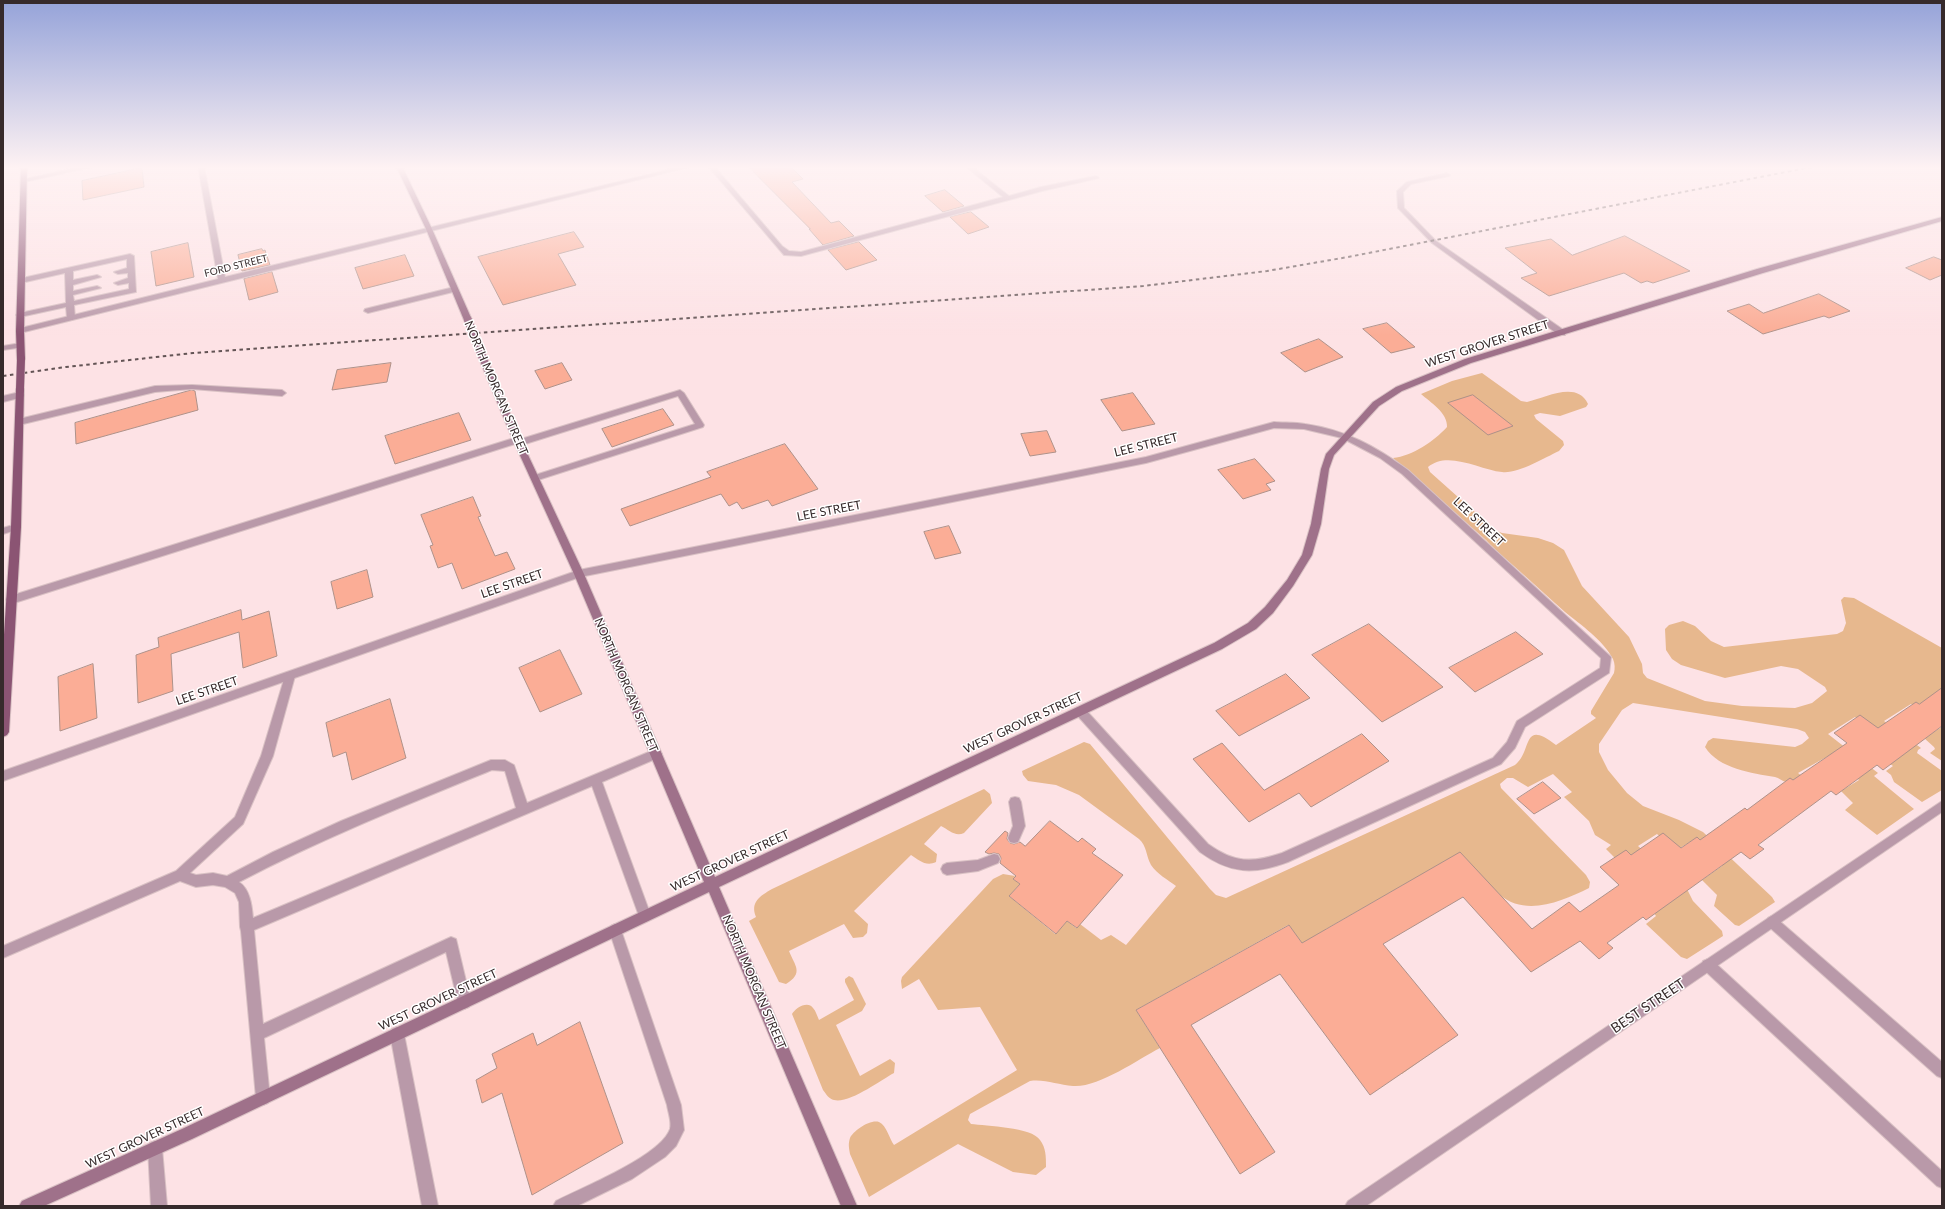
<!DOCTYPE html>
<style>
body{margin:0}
#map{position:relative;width:1945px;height:1209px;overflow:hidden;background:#fde2e5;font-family:Lato,sans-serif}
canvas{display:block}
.frame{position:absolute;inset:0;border:4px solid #362a2b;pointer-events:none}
</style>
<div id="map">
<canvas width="1945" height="1209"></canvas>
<div class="frame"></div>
</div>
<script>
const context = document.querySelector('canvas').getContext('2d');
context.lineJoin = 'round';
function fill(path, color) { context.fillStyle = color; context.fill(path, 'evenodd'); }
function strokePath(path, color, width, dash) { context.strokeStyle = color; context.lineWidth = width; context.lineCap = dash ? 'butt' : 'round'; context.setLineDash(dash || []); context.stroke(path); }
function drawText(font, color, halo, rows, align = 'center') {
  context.font = font + ' Lato,sans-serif'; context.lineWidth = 3; context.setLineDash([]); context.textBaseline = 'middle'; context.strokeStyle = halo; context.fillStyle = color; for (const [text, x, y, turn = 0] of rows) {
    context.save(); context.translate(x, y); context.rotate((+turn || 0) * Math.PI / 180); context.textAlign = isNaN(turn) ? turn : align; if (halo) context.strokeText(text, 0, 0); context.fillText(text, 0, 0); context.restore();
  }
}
const green = new Path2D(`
 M1482,373L1521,401L1527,402C1545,398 1577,380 1588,404L1586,407L1560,416L1540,413L1534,415L1536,419L1563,441L1564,445L1559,451C1544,458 1518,474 1502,472C1480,470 1448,450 1428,467L1430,472L1495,530L1502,533L1538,538L1553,543L1564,550L1582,586L1629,637L1642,664L1643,673L1647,678L1705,701L1742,706L1795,708L1812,703L1827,691L1825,687L1798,669L1781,666L1725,678L1681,665L1672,659L1666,650L1665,629L1669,625L1683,621L1695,626L1711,641L1724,647L1837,634L1843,631L1846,623L1841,600L1844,597L1854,598L1942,648V726L1911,704L1884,721L1921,748L1918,750L1917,753L1942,771V790L1922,802L1894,782L1891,775L1886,771L1893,766L1887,762L1901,751L1855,717L1828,734L1878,773L1874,776L1914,809L1877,835L1845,810L1853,803L1841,791L1859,780L1830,755L1798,773L1811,783C1803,783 1794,784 1786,782C1782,781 1779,778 1775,777C1752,773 1719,769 1705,747L1708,741L1713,738L1795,747L1802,744L1809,738L1805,732L1797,729L1633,703L1622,710L1599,744V752L1608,770L1627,793L1643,806L1679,820L1703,832L1772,897L1775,902L1739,926L1735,925L1714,906L1717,895L1702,880L1722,866L1693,840L1675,851L1657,834L1638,846L1688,891L1693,901L1722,931L1723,936L1687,959L1681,957L1646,924L1656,916L1615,858L1606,849L1611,845L1595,835L1589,821L1564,797L1572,792L1553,774L1528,787L1513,778H1507L1500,784L1501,788L1586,875L1590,882L1589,888C1563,901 1526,917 1500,895C1485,883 1473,866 1460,853L1326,929L1427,1056L1402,1074L1288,925L1136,1010L1160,1048C1137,1060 1098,1088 1073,1086C1058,1085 1045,1079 1030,1081L970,1114L968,1120L971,1124C986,1126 1032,1127 1040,1140C1046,1148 1046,1156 1046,1167L1036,1175L1013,1172L958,1144L869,1197L850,1154C849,1148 848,1144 850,1138C853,1131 870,1119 879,1122C887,1126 889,1138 894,1145L1017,1070L980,1007L938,1010L919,979L902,989L901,981L902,977L993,879L1003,874L1015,876L1013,879L1020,884L1009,896L1055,934L1067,921L1076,928L1080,924L1101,940L1111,935L1126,945L1176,886C1168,880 1157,874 1151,865C1146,856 1147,846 1139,839L1079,795L1056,785L1028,781L1023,775L1022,771L1084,742L1090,744L1210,889L1216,895L1226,898L1515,765C1533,751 1521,718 1556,745L1596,718L1591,714V711L1614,673C1615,668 1615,664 1613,659C1603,640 1581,625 1565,612C1548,597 1532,582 1515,567C1505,558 1496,551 1486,540L1393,458C1413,456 1434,441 1447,427C1448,413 1430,402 1421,394L1452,381Z
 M1942,727V761L1930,753L1935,749L1934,747L1924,738Z
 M984,789L990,794L992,803L964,833C955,837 949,830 941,826L924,844L937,854L936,862C926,867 919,860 911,855L854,911L868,924L867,933L863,937L853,938L844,924L789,951C795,966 804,973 786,984L779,982L749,921L756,917C750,902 760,896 772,889Z
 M849,976L853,978L866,1004L862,1011L836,1025L860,1076L890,1059L895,1063L894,1073C881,1080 849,1104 834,1100C829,1099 826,1094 823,1090L792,1014C795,1008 808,1000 813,1008C816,1011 817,1016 819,1020L854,1000L845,982V979Z`);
const building = new Path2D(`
 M748,166H790L803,179L792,182L831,223L839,221L854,236L823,245L809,229H810Z
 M142,168L144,187L83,200L82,181Z
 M945,190L964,206L943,212L925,196Z
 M971,212L989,227L968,234L950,217Z
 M574,232L584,247L558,254L576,285L503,305L478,257Z
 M1625,236L1690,271L1653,283L1647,281L1641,283L1624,273L1549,296L1521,278L1537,273L1505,248L1551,239L1572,255Z
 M859,242L877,260L846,270L828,250Z
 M188,243L194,277L156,286L151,252Z
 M262,249L263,251L265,250L270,265L242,271L238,255Z
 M405,255L414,276L363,289L355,268Z
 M1934,257L1942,260V275L1930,280L1906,268Z
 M272,272L278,292L249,300L244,279Z
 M1819,294L1850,311L1829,318L1824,316L1763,334L1727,311L1749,304L1763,313Z
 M1387,323L1415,347L1391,353L1363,329Z
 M1319,339L1343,357L1305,372L1281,353Z
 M391,363L387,382L332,390L337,370Z
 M562,363L572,380L545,389L535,371Z
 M192,390L195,391L198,410L76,444L75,423Z
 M1133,393L1155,424L1122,431L1101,400Z
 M1473,395L1513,426L1488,435L1448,403Z
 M663,409L674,425L612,447L602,429Z
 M459,413L471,440L395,464L385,436Z
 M1047,431L1056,452L1030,456L1021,434Z
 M785,444L818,489L772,506L768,500L742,509L737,502L729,506L721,494L630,526L621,509L711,477L707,472Z
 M1255,459L1275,481L1266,484L1271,490L1243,499L1218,470Z
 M473,497L481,516L478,517L495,556L507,552L515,569L462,589L452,563L438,568L430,546L433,545L421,515Z
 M949,526L961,553L935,559L924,532Z
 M367,570L373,597L337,609L331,582Z
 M241,610L242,620L269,611L277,656L243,668L239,632L171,654L173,691L138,703L136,655L159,647L158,638Z
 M1369,624L1443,687L1382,722L1312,655Z
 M1516,632L1543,654L1475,692L1449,668Z
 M560,650L582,694L540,712L519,668Z
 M93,664L97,718L60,731L58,677Z
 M1286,674L1310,698L1239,736L1216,711Z
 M1942,688V726L1883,770L1877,765L1836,795L1831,791L1758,845L1764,849L1750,859L1741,852L1646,920L1643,917L1607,943L1613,948L1599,959L1580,941L1531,972L1463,897L1383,944L1458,1035L1370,1095L1280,974L1191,1025L1275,1152L1240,1174L1136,1010L1289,925L1302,943L1460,852L1532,929L1569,902L1580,912L1619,885L1600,867L1626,850L1631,855L1663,833L1681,848L1697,837L1700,840L1745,808L1747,810L1790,778L1793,780L1847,743L1834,733L1860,715L1878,728L1916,702L1919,704Z
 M390,699L406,758L352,780L346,752L333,757L326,723Z
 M1362,734L1389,761L1311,807L1299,793L1249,822L1193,759L1222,743L1264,790Z
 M1543,782L1561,798L1534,814L1517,799Z
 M1050,821L1078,842L1082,838L1096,849L1092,853L1123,875L1077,928L1067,921L1056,934L1009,896L1020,884L1013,879L1016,876L1000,863L1001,858L999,854L994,853L989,854L985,852L1005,831L1008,833L1007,839L1010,843L1014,844L1020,842L1025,846Z
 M580,1022L623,1143L532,1195L502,1093L482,1103L476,1080L497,1068L492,1054L533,1033L537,1045Z`);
const lane = new Path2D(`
 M1447,173L1450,175L1449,176L1411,184L1403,192L1404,208L1436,241L1565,331V335H1559L1432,243L1398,208L1397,191L1407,182Z
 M130,254L134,256L136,292L74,305L75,318L71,320L67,318L66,307L20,317L16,315L20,313L66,303L65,273L21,283H18V279ZM127,259V268L114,272L118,274L128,273V278L114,283L118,285L129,283V289L74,301L73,295L101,288L97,286L73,291V285L101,277L97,275L73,280V271Z
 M454,287L458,289L457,291L368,313L364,311L365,309Z
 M192,385L282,390L286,393L282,396L192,389L155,392L19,425L15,422L19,419L155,386Z
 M680,390L684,393L704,425L703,427L538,480H532L531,478L532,476L695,424L678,396L522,445L519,446L515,444L11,604L6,600L7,597L514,438L517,437L521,439Z
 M290,672L294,673L295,676L273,756L243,824L190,873L196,875L213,873L227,876L273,852L341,821L491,760H505L514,765L527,803L656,749L660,751L662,754L660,757L602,782L651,916L649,920L645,922L641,920L639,916L592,786L254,930L263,1024L451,937L456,939L457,943L471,1002L469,1007L464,1009L459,1007L446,952L264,1038L270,1098L268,1103L263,1105L258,1103L256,1098L241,931L240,927L239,902L235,893L225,887L213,885L196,887L180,881L3,958V946L176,871L235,817L261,756L285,676L286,673ZM492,770L505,771L516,808L253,918C252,906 250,889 239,882C321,839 406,805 492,770Z
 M1015,797L1019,798L1021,802L1025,826L1018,842L1014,843L1010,842L1008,838L1013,826L1009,802L1011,798Z
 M994,854L998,855L1000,859L998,863L978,871L947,875L943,873L941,869L943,865L947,863L978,860Z
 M1772,916L1776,918L1942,1062V1078L1937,1076L1768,926L1766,922L1768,918Z
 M615,924L619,926L621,930L681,1105L684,1130L676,1146L665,1157L632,1179L577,1206H553L556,1201C581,1188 661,1156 670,1129C672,1122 668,1112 667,1105L609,930L611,926Z
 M1708,959L1713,961L1942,1171V1188L1937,1186L1703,969L1702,965L1703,961Z
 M397,1027L402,1029L404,1034L438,1206H422L390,1034L392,1029Z
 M155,1141L160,1143L162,1148L167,1206H151L148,1148L150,1143Z`);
const street = new Path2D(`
 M85,166H96L24,182L21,180Z
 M198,166H204L225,277L684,166H693L20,333H17V329L218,279Z
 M708,166H714L782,246L789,251L801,252L1003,197L965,166H971L1009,196L1041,187L1096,176L1099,178L1042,191L801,256L784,255L778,248Z
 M21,343H24V347L3,350V346Z
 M20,392L24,395L23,397L3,402V396Z
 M1274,422C1284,423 1295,422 1305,424C1346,430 1375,446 1408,470L1611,657L1609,673L1525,727L1515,748L1501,764L1288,862C1254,875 1230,874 1200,852L1076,714L1075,711L1076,708L1080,707L1084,708L1208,844C1234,863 1252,863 1282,853L1493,758L1507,742L1517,721L1600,668L1601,658L1402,474L1380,458L1342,438L1304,429L1274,428L1146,463L580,577L3,781V771L579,570L1146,457Z
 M16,524L21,527L19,529L3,534V528Z
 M1942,801V812L1366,1206H1345L1348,1201Z`);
const secondary = new Path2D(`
 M396,166H402L432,229L472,320L471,322H465L464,320L426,229Z
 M1942,217V221L1763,273L1471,363L1402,391L1379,406L1334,455L1329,469L1321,524L1312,555L1293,586L1273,613L1256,629L1222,649L719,887L857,1206H841L709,892L192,1139L44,1206H19L22,1201L182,1129L704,882L574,574L513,440L478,356L479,354H485L486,356L521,440L584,574L715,877L1214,643L1248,623L1265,607L1287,580L1302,555L1311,524L1321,469L1326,454L1373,402L1396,387L1465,359L1757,269Z`);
const primary = new Path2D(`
 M21,166H27L24,331L25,359L21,361L17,359L16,331Z
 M20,386L24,389L21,527L9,732L7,735L3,737V650L11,527L16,389Z`);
const rail = new Path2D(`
 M3,376L66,367L193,353L1143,286L1267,271L1348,257L1817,166`);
const secondaryBridge = new Path2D(`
 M468,320L482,356`);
const primaryBridge = new Path2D(`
 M20,389L21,359`);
const farStreetnames = [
 ["FORD STREET",236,266,-14]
];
const streetNames = [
 ["WEST GROVER STREET",1487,344,-18],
 ["NORTH MORGAN STREET",496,388,67],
 ["LEE STREET",1146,445,-14],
 ["LEE STREET",829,511,-11],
 ["LEE STREET",1479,522,43],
 ["LEE STREET",512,584,-19],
 ["NORTH MORGAN STREET",626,685,67],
 ["LEE STREET",207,691,-19],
 ["WEST GROVER STREET",1023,723,-25],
 ["WEST GROVER STREET",730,861,-25],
 ["NORTH MORGAN STREET",754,982,67],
 ["WEST GROVER STREET",438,1000,-25],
 ["WEST GROVER STREET",145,1138,-25]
];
const nearStreetnames = [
 ["BEST STREET",1648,1006,-34]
];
fill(green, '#e7b88e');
fill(building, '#fbad96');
strokePath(building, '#ae9189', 1);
strokePath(lane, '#d9c1c4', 2);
strokePath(street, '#d9c1c4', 2);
strokePath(secondary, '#d9c1c4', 2);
strokePath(primary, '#d9c1c4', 2);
fill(lane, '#b999a9');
fill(street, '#b999a9');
fill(secondary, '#9f718a');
fill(primary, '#8b5473');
strokePath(rail, '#635455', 2, [3.5, 3.5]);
strokePath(secondaryBridge, '#d9c1c4', 9, []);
strokePath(primaryBridge, '#d9c1c4', 9, []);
strokePath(secondaryBridge, '#9f718a', 8);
strokePath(primaryBridge, '#8b5473', 8);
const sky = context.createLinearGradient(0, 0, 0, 335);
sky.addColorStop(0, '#95a3d9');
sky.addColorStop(0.5, '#fef2f3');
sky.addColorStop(1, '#fef2f300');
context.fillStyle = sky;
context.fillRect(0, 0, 1945, 335);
drawText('10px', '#362a2b', '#fff', farStreetnames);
drawText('12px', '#362a2b', '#fff', streetNames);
drawText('14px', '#362a2b', '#fff', nearStreetnames);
</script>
